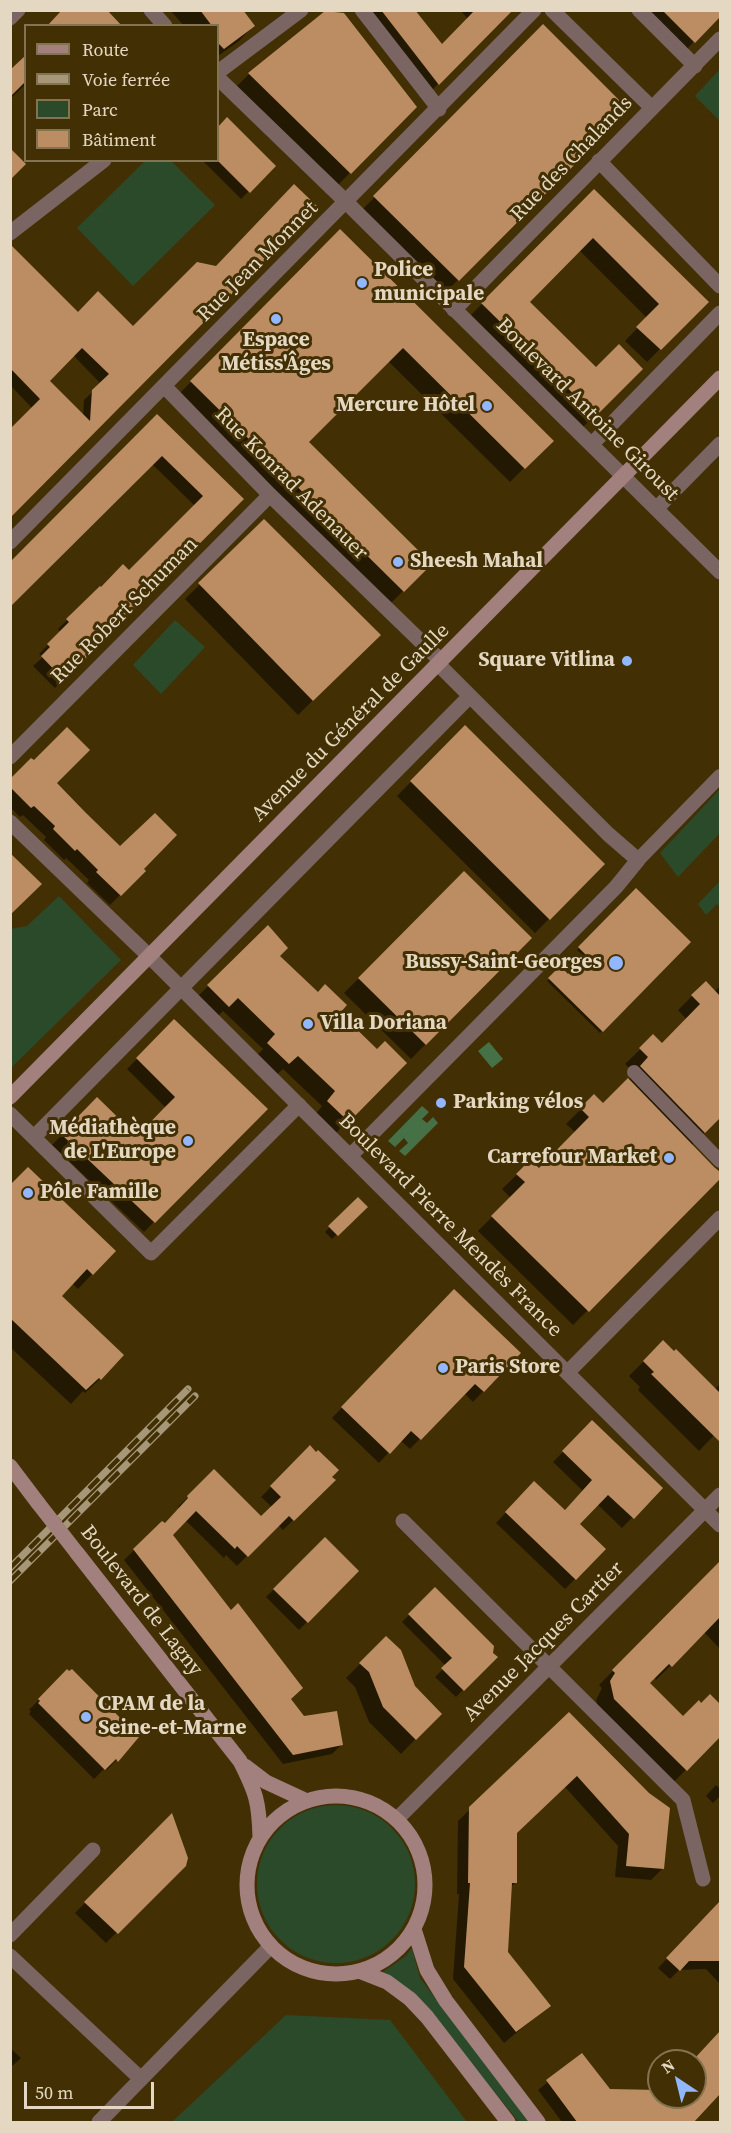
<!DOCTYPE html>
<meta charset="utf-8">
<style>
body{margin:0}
#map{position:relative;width:731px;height:2133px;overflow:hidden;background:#423004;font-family:"Source Serif 4",serif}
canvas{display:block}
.frame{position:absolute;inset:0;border:12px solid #e4d8c3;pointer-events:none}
.legend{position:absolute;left:24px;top:24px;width:195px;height:138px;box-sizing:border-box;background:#423004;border:2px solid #837350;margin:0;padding:8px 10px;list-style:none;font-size:18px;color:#e4d8c3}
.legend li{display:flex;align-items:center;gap:12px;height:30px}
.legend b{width:30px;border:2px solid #837350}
.north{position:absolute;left:647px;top:2049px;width:60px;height:60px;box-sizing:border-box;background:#423004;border:2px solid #837350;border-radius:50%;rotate:325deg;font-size:16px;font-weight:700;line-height:24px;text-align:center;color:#e4d8c3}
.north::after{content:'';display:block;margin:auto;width:21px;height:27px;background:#93b7fd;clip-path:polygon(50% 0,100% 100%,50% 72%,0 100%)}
.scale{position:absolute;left:24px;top:2082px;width:130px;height:27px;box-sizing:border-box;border:3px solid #e4d8c3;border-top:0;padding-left:8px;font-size:18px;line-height:21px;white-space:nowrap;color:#e4d8c3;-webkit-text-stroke:4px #423004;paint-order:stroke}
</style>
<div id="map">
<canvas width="731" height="2133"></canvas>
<div class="frame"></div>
<ul class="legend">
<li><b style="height:8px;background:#a2807d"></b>Route</li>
<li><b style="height:8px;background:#a69779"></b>Voie ferrée</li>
<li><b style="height:16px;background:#2b4a2a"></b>Parc</li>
<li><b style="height:16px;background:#bc8d62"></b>Bâtiment</li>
</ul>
<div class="north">N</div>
<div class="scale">50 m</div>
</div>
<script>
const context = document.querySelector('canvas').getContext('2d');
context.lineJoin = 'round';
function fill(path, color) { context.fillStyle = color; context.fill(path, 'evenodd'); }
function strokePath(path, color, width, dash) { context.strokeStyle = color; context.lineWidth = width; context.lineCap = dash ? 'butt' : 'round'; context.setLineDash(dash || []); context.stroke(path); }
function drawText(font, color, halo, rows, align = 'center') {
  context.font = font + ' "Source Serif 4",serif'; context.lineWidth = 6; context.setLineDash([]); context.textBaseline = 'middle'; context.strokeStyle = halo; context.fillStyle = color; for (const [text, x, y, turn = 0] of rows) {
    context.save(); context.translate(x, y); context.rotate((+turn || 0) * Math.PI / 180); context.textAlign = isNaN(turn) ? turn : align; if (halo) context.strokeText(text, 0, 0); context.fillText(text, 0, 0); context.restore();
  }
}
const green = new Path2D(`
 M720,69V121L695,96Z
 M145,161H171L215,205L133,286L77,228Z
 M175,620L205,647L161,694L133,665Z
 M720,789V833L678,877L660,853Z
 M720,881V907L717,904L706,915L698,904Z
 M59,896L121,960L11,1068V929L27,926Z
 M257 1884a79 79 0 1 1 158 0a79 79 0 1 1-158 0Z
 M412,1948L420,1978L529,2122H519L435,2020L380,1974L406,1956Z
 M286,2015L390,2020L467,2122H172Z`);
const forest = new Path2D(`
 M489,1042L503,1059L492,1068L478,1051Z
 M422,1106L429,1112L422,1119L427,1123L433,1117L438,1123L405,1156L399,1151L408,1143L404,1138L395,1147L388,1141Z`);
const shadow = new Path2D(`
 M170,10H231L253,26L239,41L218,56V26H184Z
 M355,10H413L441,46L468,19L460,10H511L424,98Z
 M632,10H720V15L679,57Z
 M543,27L627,110L443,295L360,212Z
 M26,57V84L10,99V72Z
 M249,74L415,107L335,188L235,88Z
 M227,120L274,166L241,199L202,160H218V129Z
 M294,186L10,516L33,409L10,385V256L78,314L133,328L216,267ZM73,355L101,384L84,400L83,416L48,381Z
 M594,191L707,302L647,362L625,341L647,318L579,250L527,302L596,369H641L582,428L469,317Z
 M340,231L551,441L510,482L388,361L307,442L430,564L389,605L177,396Z
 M157,416L241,499L55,688L33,666L43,657L39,654L61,632L58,629L100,588L129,572L195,506L152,464Z
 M264,521L379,635L298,715L185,599Z
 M465,727L603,864L535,933L397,796Z
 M10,781L55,783L144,871L110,905L87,883L89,880L66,858L64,860L44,840L46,837L23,815L20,817L10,807Z
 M464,873L530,938L411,1059L344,993Z
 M636,890L689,942L600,1033L547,981L560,968L568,976L586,958L577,950Z
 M268,927L278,956L377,1051L404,1063L334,1135L314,1116L322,1106L283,1069L274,1077L254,1058L263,1049L223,1011L214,1020L194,1000Z
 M720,986V1116L691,1146L720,1177L573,1325L478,1231L511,1198L502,1189L530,1162L539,1170L576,1133L566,1124L594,1096L603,1105L635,1073L625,1064L653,1037L662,1045L687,1020L678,1010L692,996L714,992Z
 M174,1021L266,1109L144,1232L52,1145L97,1099L137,1138L166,1108L127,1069Z
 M10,1187L114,1251L78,1289L72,1283L59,1296L100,1379L85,1393L83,1391L71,1404L10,1347Z
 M358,1199L365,1207L332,1239L325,1232Z
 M444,1301L519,1353L473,1402L464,1393L410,1449L400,1440L379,1463L332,1418Z
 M663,1342L715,1389L720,1384V1429L699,1451L638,1390L640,1387L629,1376Z
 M592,1423L661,1488L622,1528L597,1504L578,1525L575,1579L565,1589L496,1523L534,1483L564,1511L583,1491L553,1462Z
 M310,1447L334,1480L283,1530L278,1525L237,1566L226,1555L224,1558L185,1520L171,1535L303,1717L342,1744L332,1754L283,1764L124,1560L162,1523L164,1525L180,1508L178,1507L214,1471L261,1518L272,1507L261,1497Z
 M325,1539L357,1571L299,1630L266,1597Z
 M720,1563V1649L704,1632L656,1680L654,1677L648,1683L683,1718L710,1696L720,1707V1735L672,1784L600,1714L596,1700L602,1688L599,1685Z
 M435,1589L495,1657L456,1697L435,1677L446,1666L402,1622Z
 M386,1638L414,1687L440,1714L401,1754L369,1722L355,1687L346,1678Z
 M67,1671L137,1737L107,1770L105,1768L94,1779L29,1714L31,1711L29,1710Z
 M569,1714L662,1869L651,1880L615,1877L618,1846L565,1787L516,1833L515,1883L511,1887L506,1952L549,2006L504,2043L453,1979L459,1894H457L458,1821Z
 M716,1785L720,1789V1796L713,1803L706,1796Z
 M172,1815L184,1865L106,1943L75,1913Z
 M718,1905L720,1907V1984L706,1969L679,1970L670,1979L658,1968Z
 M720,2033V2092L692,2122H562L538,2090L582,2055L609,2090L659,2091V2097H695L694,2061Z
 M10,2048L21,2058L10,2068Z`);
const building = new Path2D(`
 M62,10H107L122,26H47Z
 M200,10H243L255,26L224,49L218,43V26H212Z
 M381,10H415L442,44L475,10H513L439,85Z
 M662,10H720V17L695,43Z
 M325,11L344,13L417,107L351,174L248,73Z
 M543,24L629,110L459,281L373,196Z
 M26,55V81L10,97V70Z
 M227,117L276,166L250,193L218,161V127Z
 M10,148L26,164L10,180Z
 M294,184L318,207L10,518V429L40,399L10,368V244L78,312L98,291L133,326L197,262L216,266ZM82,348L109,374L92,390L90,421L50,381Z
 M594,189L709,302L661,350L636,327L659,304L593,238L530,302L596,367L619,344L643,369L596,416L481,303Z
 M340,229L554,441L525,469L403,348L309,442L432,564L404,592L190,381Z
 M157,414L244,499L64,680L41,656L50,647L47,644L69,622L66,619L100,586L101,587L123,564L129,570L203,496L162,456L10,607V562Z
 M264,519L381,635L313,701L198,583Z
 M465,725L605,864L550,920L410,781Z
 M67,727L90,750L57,783L85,812L120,846L155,813L177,835L144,869L146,871L121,896L96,872L98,870L77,849L75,851L53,829L55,826L34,806L31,808L10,787V779L31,758L34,760Z
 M10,853L42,884L10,915Z
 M464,871L532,938L426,1045L358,978Z
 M636,888L691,942L603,1032L548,978L560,966L568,974L586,955L578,947Z
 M268,925L288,948L280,956L318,992L325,984L347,1005L340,1013L377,1049L385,1041L407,1063L349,1122L327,1101L335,1091L298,1056L289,1064L267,1043L275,1034L238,998L229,1007L207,985Z
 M706,981L720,996V1118L705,1133L640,1066L648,1057L639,1048L653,1034L662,1043L700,1004L691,995Z
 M174,1019L268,1109L155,1223L61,1134L97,1097L137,1136L164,1108L175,1097L136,1058Z
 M628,1078L714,1167L720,1172V1179L589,1312L491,1216L525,1182L516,1174L530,1160L539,1168L589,1117L580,1108L594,1094L603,1103Z
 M28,1167L116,1251L93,1275L87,1269L62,1296L124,1355L101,1380L99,1378L86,1390L10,1318V1185Z
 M358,1197L368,1207L338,1236L328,1226Z
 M454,1289L521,1353L484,1392L475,1384L421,1440L411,1431L390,1454L341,1407Z
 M663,1340L674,1351L676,1349L720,1393V1442L651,1374L654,1372L643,1361Z
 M592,1420L663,1488L634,1519L608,1495L580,1524L606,1549L576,1580L505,1512L534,1481L565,1510L592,1480L562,1451Z
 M310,1445L316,1452L318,1450L339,1470L332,1477L336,1480L294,1521L289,1516L248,1557L237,1546L235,1549L196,1511L173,1535L231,1610L238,1603L303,1688L291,1699L304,1716L337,1711L343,1745L293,1755L133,1549L162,1521L165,1523L188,1498L187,1496L214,1469L261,1516L281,1497L270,1486Z
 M325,1537L359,1571L308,1623L273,1589Z
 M720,1561V1617L672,1667L669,1664L650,1683L683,1716L699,1700L701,1703L710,1694L720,1704V1737L687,1771L614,1699L610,1681L615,1673L612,1670Z
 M435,1587L494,1646L493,1653L498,1657L464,1691L441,1668L452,1658L408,1614Z
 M386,1636L401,1650L415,1686L442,1714L416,1740L383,1707L369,1672L359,1663Z
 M67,1669L69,1671L72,1669L139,1737L118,1762L116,1759L105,1770L38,1703L40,1701L38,1699Z
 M569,1712L649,1793L670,1808L664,1869L626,1866L629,1834L577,1776L517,1833V1883H512L508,1952L551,2006L516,2032L464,1967L470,1883H468L469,1807Z
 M172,1813L188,1858L186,1866L118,1934L84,1902Z
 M720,1901V1961H689L680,1971L666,1958Z
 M720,2031V2094L694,2122H577L546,2080L582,2053L610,2089L659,2090V2097H695V2058Z`);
const pedestrian = new Path2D(`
 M638,860L720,776
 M634,1072L720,1161`);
const minor = new Path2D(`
 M362,10L439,109
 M552,10L652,108
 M639,10L695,66
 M218,72L301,10
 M599,161L720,286
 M10,233L104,160
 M454,310L720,39
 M165,387L270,495L441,661
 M592,444L720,313
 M657,508L720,444
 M10,542L534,10
 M10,757L270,495
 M10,822L150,957
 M10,1114L151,1253L299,1105
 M34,1137L470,696
 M350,1156L616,887L638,860L608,834L438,664
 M568,1372L720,1218
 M403,1521L683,1800L703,1879
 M10,1935L93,1850
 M10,1956L141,2079
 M99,2122L271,1946`);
const tertiary = new Path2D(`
 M151,10L165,26
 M10,18L18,10
 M218,78L340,196L720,572
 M150,957L720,1525
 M397,1819L720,1495`);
const secondary = new Path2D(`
 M10,1097L720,378
 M10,1466L38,1503
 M77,1553L240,1761C256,1793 259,1801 260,1837
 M245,1766L266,1782L307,1801
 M247 1885a89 89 0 1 1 178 0a89 89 0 1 1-178 0Z
 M414,1929L427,1970L446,2001L538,2122
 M359,1971L387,1982L410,1999L427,2017L508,2122`);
const rail = new Path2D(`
 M10,1568L188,1389
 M10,1581L195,1396`);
const secondaryBridge = new Path2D(`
 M38,1503L77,1553`);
const markers = [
 [362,283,6,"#93b7fd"],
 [276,319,6,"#93b7fd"],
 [487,406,6,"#93b7fd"],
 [398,562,6,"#93b7fd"],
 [627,661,6,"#93b7fd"],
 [616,963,8,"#93b7fd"],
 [308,1024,6,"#93b7fd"],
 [441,1103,6,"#93b7fd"],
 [188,1141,6,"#93b7fd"],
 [669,1158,6,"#93b7fd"],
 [28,1193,6,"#93b7fd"],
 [443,1368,6,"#93b7fd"],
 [86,1717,6,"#93b7fd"]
];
const streetNames = [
 ["Rue des Chalands",572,159,-46],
 ["Rue Jean Monnet",258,262,-45],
 ["Boulevard Antoine Giroust",587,410,45],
 ["Rue Konrad Adenauer",291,484,45],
 ["Rue Robert Schuman",125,611,-45],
 ["Avenue du Général de Gaulle",351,723,-45],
 ["Boulevard Pierre Mendès France",450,1226,45],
 ["Boulevard de Lagny",141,1601,52],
 ["Avenue Jacques Cartier",544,1642,-45]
];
const poiNames = [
 ["Police",374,271],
 ["municipale",374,295],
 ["Espace",276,341,"center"],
 ["Métiss'Âges",276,365,"center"],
 ["Mercure Hôtel",475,406,"right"],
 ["Sheesh Mahal",410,562],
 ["Square Vitlina",615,661,"right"],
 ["Bussy-Saint-Georges",602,963,"right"],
 ["Villa Doriana",320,1024],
 ["Parking vélos",453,1103],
 ["Médiathèque",176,1129,"right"],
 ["de L'Europe",176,1153,"right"],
 ["Carrefour Market",657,1158,"right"],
 ["Pôle Famille",40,1193],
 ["Paris Store",455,1368],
 ["CPAM de la",98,1705],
 ["Seine-et-Marne",98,1729]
];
fill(green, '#2b4a2a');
fill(forest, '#467045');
fill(shadow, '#0007');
fill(building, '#bc8d62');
strokePath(pedestrian, '#7b6563', 14);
strokePath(minor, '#7b6563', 15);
strokePath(tertiary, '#7b6563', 15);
strokePath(secondary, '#a2807d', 15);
strokePath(rail, '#a69779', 7);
strokePath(rail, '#423004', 4.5, [14]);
strokePath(secondaryBridge, '#a2807d', 15);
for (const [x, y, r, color] of markers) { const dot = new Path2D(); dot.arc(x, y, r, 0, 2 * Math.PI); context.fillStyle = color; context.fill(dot); strokePath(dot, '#423004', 2); }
drawText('21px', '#e4d8c3', '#423004', streetNames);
drawText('bold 21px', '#e4d8c3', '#423004', poiNames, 'left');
</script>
